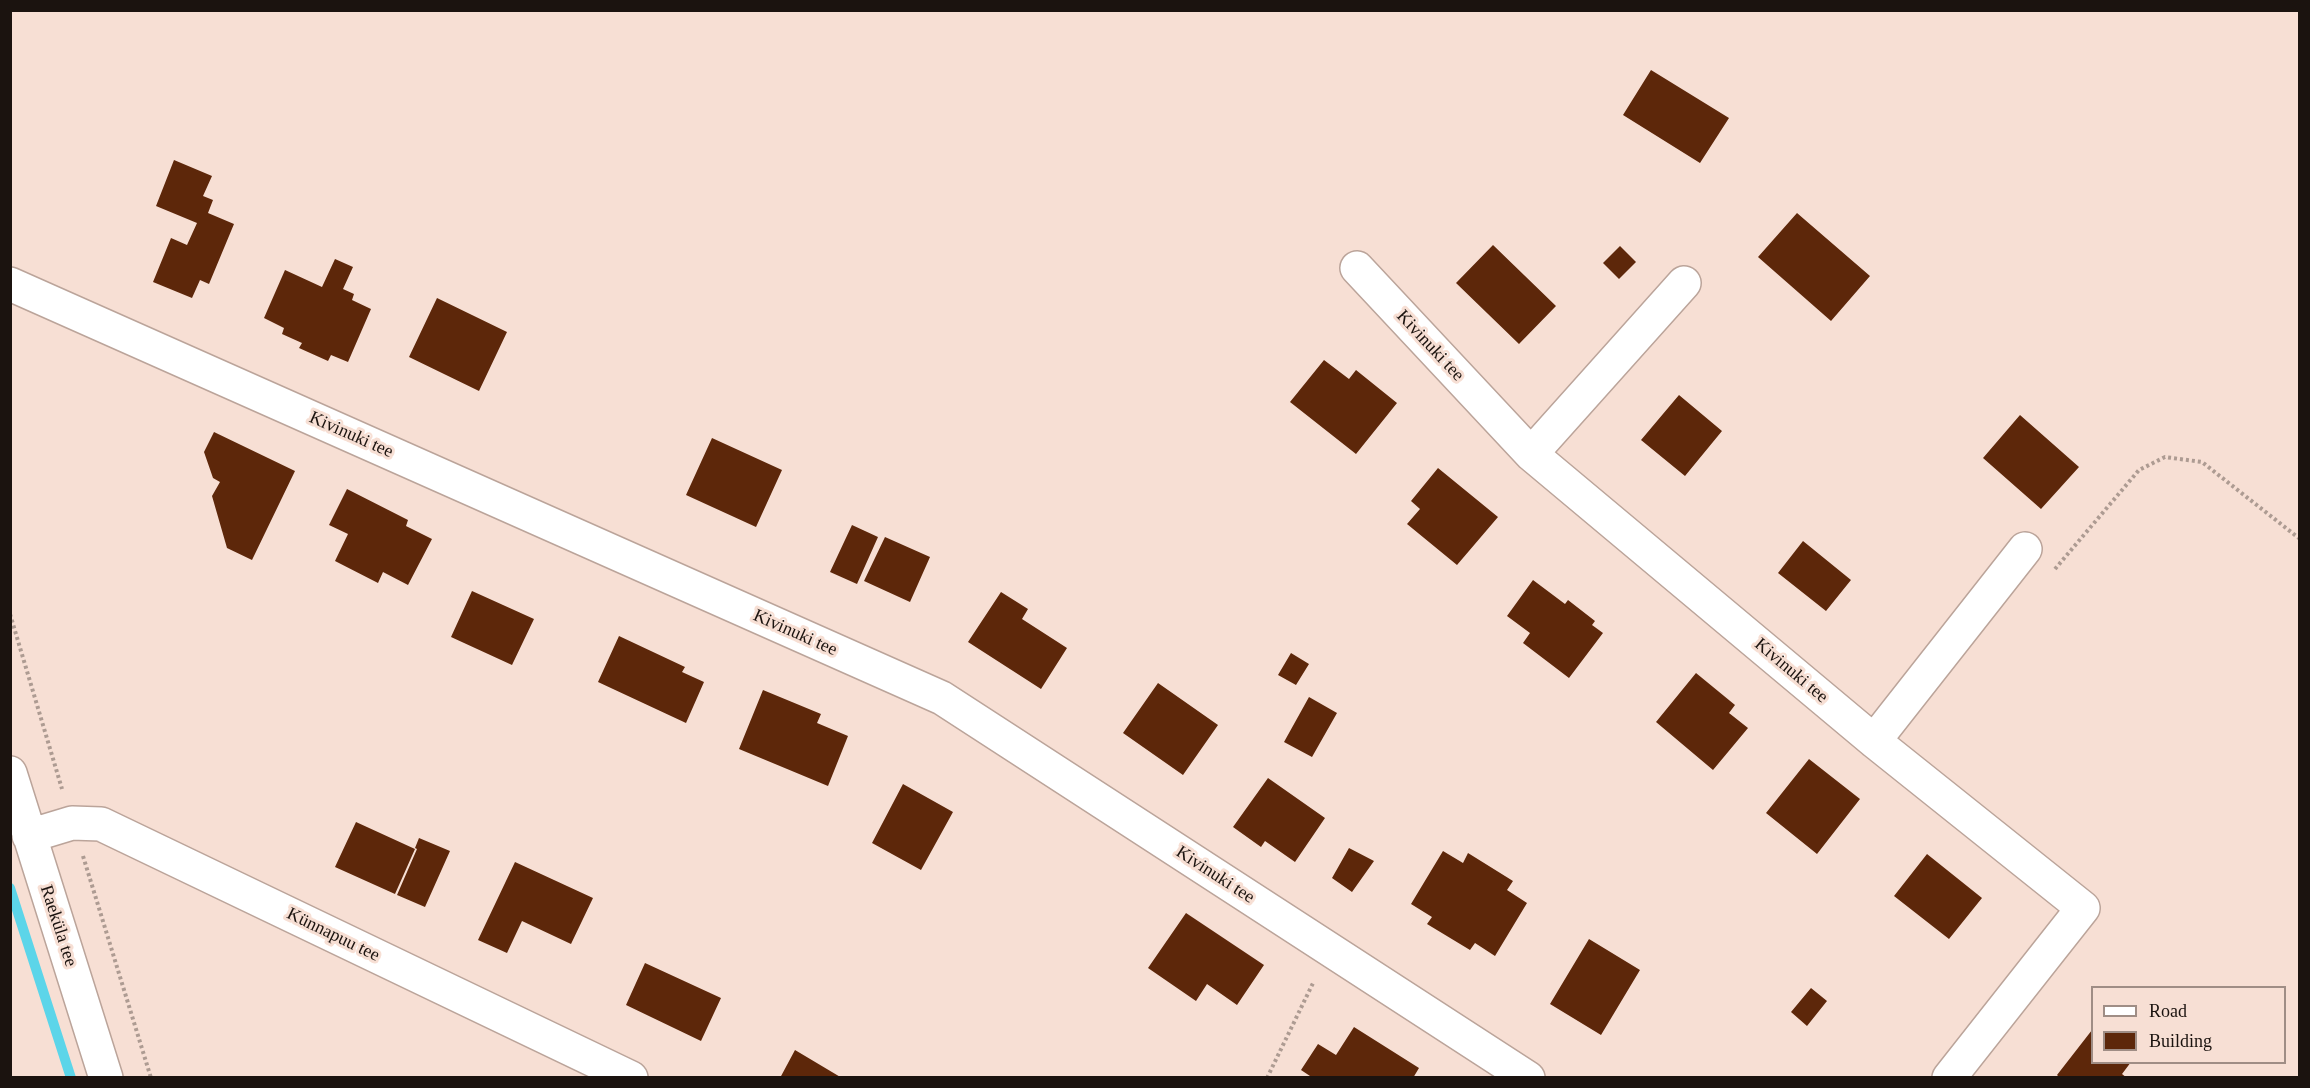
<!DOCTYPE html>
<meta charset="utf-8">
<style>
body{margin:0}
#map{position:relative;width:2310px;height:1088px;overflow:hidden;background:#f7dfd4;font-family:Georgia,serif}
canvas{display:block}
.frame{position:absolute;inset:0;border:12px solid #1b130f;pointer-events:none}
.legend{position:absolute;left:2091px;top:986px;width:195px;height:78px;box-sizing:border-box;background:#f7dfd4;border:2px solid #9f8d85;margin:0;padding:8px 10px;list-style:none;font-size:18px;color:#1b130f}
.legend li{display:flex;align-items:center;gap:12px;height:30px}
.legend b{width:30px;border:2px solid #9f8d85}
</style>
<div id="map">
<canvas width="2310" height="1088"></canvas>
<div class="frame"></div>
<ul class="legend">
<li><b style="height:8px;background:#fff"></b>Road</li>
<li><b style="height:16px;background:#5d270a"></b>Building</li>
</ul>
</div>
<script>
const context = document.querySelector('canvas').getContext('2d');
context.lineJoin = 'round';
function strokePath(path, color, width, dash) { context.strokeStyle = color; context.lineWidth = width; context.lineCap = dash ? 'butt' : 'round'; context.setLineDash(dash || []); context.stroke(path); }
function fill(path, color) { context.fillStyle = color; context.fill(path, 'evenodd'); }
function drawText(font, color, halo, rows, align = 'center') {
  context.font = font + ' Georgia,serif'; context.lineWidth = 6; context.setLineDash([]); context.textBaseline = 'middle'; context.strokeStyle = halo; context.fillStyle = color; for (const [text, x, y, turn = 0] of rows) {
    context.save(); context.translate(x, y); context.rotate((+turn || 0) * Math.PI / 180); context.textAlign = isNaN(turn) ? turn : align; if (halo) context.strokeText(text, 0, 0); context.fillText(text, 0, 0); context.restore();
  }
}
const stream = new Path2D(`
 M10,888L71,1078`);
const building = new Path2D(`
 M1651,70L1729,118L1700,163L1623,115Z
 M174,160L212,176L203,196L213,200L208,213L234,224L209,284L200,280L192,298L153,282L171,238L187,245L197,223L156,206Z
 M1797,213L1870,276L1831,321L1758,257Z
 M1493,245L1556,306L1519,344L1456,283Z
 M1620,246L1636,262L1619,279L1603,263Z
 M335,259L353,267L343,289L354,294L352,300L371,309L348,362L331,355L328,361L299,348L302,343L282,334L284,328L264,318L285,270L322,287Z
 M437,298L507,332L479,391L409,357Z
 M1324,360L1349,379L1356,370L1397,403L1356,454L1290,402Z
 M1679,395L1722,431L1685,476L1641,440Z
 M2020,415L2079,467L2041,509L1983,458Z
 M214,432L295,471L252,560L227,548L212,496L220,482L213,478L204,452Z
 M712,438L782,470L756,527L686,495Z
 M1438,468L1498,517L1457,565L1407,524L1420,509L1411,501Z
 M347,489L408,520L406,526L432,539L408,585L383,572L378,583L335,561L348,534L329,525Z
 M852,525L878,537L857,584L830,572Z
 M885,537L930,557L910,602L864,581Z
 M1803,541L1851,580L1826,611L1778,573Z
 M1533,580L1565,604L1568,600L1595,621L1592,625L1603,633L1569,678L1523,643L1530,633L1507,616Z
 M472,591L534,619L512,665L451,637Z
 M1001,592L1028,609L1022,619L1067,648L1041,689L968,642Z
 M619,636L685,667L682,672L704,682L686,723L598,682Z
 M1291,653L1309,664L1296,685L1278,675Z
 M1696,673L1735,705L1729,713L1748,728L1713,770L1656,722Z
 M1158,683L1218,725L1183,775L1123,733Z
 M763,690L821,714L817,723L848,736L828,786L739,749Z
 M1309,697L1337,713L1312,757L1284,742Z
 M1809,759L1860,799L1817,854L1766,813Z
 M1268,778L1325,818L1295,862L1265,841L1261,847L1233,827Z
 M903,784L953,812L921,870L872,843Z
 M356,822L415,849L395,894L335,867Z
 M419,838L450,851L425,907L397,895L417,849L415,848Z
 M1349,848L1374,861L1352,892L1332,878Z
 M1443,851L1463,863L1468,853L1513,881L1507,890L1527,903L1495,956L1475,943L1470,950L1427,924L1432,917L1411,904Z
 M1927,854L1982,898L1949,939L1894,896Z
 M515,862L593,898L571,944L522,921L507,953L478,940Z
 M1186,913L1264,965L1237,1005L1207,984L1196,1001L1148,968Z
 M1589,939L1640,970L1601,1035L1550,1004Z
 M645,963L721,998L701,1041L626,1005Z
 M1811,988L1827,1001L1807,1026L1791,1012Z
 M1354,1027L1419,1068L1413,1078H1313L1301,1070L1318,1044L1336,1055Z
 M2092,1030V1062H2131L2122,1074L2127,1078H2060L2057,1075Z
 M795,1050L842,1078H780Z`);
const path = new Path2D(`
 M2055,569L2139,470L2165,457L2202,462L2300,539
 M10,614L62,789
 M83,856L151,1078
 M1267,1078L1314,981`);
const minor = new Path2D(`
 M1357,268L1531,454L1874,741L2083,908L1949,1078
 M10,284L942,698L1528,1078
 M1531,454L1684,283
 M1874,741L2025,549
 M10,773L106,1078
 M29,836L72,823L101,824L631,1078`);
const streetNames = [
 ["Kivinuki tee",1430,346,47],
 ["Kivinuki tee",351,435,24],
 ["Kivinuki tee",795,633,24],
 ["Kivinuki tee",1791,671,40],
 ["Kivinuki tee",1215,875,33],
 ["Raeküla tee",58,926,72],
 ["Künnapuu tee",333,935,26]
];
strokePath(stream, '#5cd5e9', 10);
fill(building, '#5d270a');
strokePath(minor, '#bba49a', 36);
strokePath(path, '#ad9b92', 4, [3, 3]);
strokePath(minor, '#fff', 33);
drawText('18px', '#1b130f', '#f7dfd4', streetNames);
</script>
